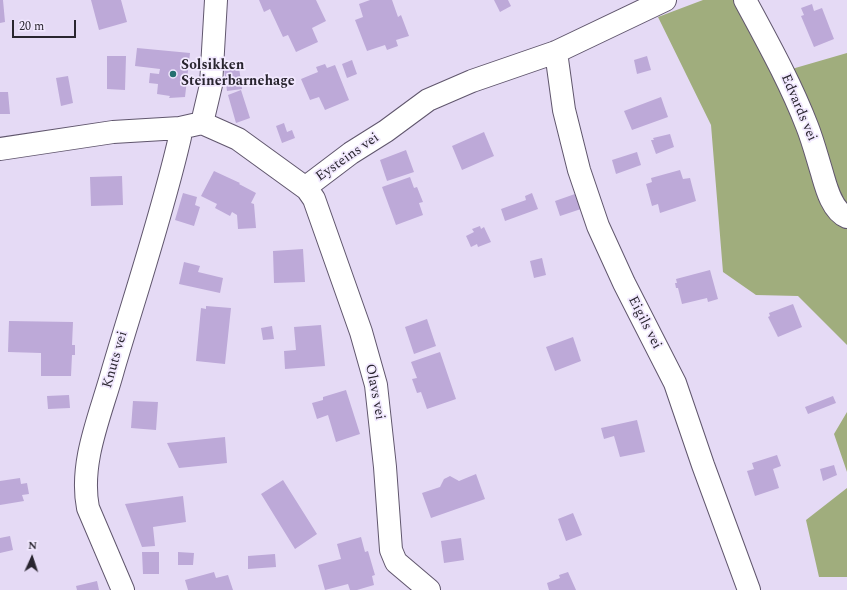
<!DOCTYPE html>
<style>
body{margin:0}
#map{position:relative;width:847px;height:590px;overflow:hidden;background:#e5daf5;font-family:Spectral,serif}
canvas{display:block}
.north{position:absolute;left:12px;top:538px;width:40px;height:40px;-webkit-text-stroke:3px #f1e8fe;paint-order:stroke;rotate:3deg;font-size:11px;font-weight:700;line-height:16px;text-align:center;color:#29252f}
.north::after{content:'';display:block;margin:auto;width:14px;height:18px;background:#29252f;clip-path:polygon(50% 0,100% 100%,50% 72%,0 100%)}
.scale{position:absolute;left:12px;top:20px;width:64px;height:18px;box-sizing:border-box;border:2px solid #29252f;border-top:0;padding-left:5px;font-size:12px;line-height:14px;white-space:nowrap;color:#29252f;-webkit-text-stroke:3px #f1e8fe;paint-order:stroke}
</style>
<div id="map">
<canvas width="847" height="590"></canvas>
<div class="north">N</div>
<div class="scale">20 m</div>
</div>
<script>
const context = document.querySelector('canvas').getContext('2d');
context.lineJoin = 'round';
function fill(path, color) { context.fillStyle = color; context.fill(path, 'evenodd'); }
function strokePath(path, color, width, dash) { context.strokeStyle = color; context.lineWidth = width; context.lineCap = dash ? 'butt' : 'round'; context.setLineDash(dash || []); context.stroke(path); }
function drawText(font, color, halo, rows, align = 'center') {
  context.font = font + ' Spectral,serif'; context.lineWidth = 3.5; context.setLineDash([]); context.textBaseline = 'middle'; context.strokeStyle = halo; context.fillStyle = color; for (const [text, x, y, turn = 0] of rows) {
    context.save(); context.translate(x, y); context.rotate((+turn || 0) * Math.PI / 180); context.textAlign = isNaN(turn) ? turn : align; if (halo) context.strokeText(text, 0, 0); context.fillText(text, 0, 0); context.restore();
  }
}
const forest = new Path2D(`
 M703,0H736L778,73L847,53V345L798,296L756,295L723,272L711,125L658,17Z
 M847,412V472L834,434Z
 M847,488V577H819L806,520Z`);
const building = new Path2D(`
 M0,0H3L5,22L0,23Z
 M91,0H121L127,22L99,30Z
 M259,0H316L326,21L312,28L318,42L296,52L288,35L283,37L270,9L264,12Z
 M370,0H392L398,17L401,15L409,36L396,40L398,46L387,50L385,45L367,51L355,20L363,17L359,4Z
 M494,0H508L511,6L500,12Z
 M812,4L814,11L822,8L834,39L814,47L801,16L804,15L801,8Z
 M137,48L190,53L185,97L169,98L170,96L157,94L158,84L149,83L150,73L159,74L160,69L135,66Z
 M107,56H126L125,90L107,89Z
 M647,56L651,70L637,74L634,60Z
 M352,60L357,74L347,78L342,64Z
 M325,64L327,68L335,65L349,100L325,110L319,97L310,100L301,79L318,72L316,67Z
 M239,67L242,89L227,91L224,69Z
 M68,76L73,103L61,106L56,78Z
 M241,90L250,118L236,123L228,95Z
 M0,92H8L10,114H0Z
 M661,97L668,117L632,130L624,111Z
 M284,123L287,132L292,130L295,138L282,143L276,126Z
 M484,132L494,156L462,170L452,146Z
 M670,134L674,147L656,154L651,140H654L653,138Z
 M406,150L414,172L387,181L380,160Z
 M637,152L641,165L616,174L612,160Z
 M680,170L683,179L690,178L696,201L660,213L658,204L652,206L646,184L652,182L651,178Z
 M214,171L240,183L239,184L256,193L251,203L254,204L256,228L238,229L237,215L232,212L230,216L215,208L217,204L201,196Z
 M122,176L123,205L91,206L90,177Z
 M410,177L414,188L417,187L423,202L419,203L423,215L396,225L382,187Z
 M183,193L197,197L195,205L200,207L194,226L175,220Z
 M532,193L538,209L505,221L501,209L526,200L525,196Z
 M575,194L581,209L560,216L555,201Z
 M480,226L481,229L484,227L491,242L478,247L477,244L471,247L466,236L474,232L472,229Z
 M303,249L305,282L274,283L273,251Z
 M542,258L546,275L534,278L530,261Z
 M184,262L200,266L198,272L223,278L220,293L179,284Z
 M710,270L718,299L708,302L707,298L682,304L678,288H676L675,283H677L676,279Z
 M793,304L802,327L778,337L768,317L770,316L769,313Z
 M206,306L231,308L225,364L196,361L201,308L206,309Z
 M427,319L436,346L414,354L405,327Z
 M9,321L73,322L72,345H75V355H72L71,376H41V353L8,352Z
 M321,325L325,366L285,369L284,351L296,350L294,327Z
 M272,326L274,339L263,340L261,328Z
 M573,337L581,361L555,371L546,347Z
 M440,352L456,399L427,409L421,392L417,393L412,379L417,378L411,362Z
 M346,390L360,434L336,442L328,415L317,419L312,403L323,400V397Z
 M69,395L70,408L48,409L47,396Z
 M833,396L836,403L808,414L805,407Z
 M133,401L158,402L156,430L131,428Z
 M637,420L645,452L620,457L614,436L604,439L601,428Z
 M225,437L227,463L179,468L167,443Z
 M777,455L781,466L773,469L779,488L755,496L747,471L754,469L752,463Z
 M834,465L837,475L823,481L820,469Z
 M476,474L485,499L431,518L422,493L440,487L444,479L450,476L459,481Z
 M20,478L21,484L27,483L29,494L22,495L24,501L0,505V481Z
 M283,480L317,534L295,549L261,494Z
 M183,496L186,522L153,527L155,546L142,547L125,504Z
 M573,513L582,535L566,541L558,519Z
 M10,536L13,550L0,553V538Z
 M361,537L365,552L368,551L375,575L372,576L374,585L357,590H350L348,584L325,590L318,565L341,559L337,544Z
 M461,538L464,560L444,563L441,541Z
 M142,552H159V574H143Z
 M178,552L194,553L193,565H178Z
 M275,554L276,567L248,569V556Z
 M214,572L216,578L228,575L233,590H188L185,580Z
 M568,572L576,590H549L547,583L560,578L559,575Z
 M97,581L99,590H77L76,586Z`);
const minor = new Path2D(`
 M745,0C767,41 790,82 807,126C813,141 817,157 822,173C826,187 832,211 847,217
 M556,52L564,110L579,170L598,226L624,283L675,383L703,465L749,590
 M202,123L211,85L216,0
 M0,149L113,132L180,128L202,123L238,139L307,189L314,199L361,332L376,385L385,467L391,550L396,562L429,590
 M307,189L310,184L351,153L386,131L428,100L472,81L556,52L665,0
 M123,590L88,508C79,462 101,414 113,370C136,292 162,215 180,137V128`);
const markers = [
 [173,74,4,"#246f6f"]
];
const poiNames = [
 ["Solsikken",181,66],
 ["Steinerbarnehage",181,82]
];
const streetNames = [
 ["Edvards vei",798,108,67],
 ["Eysteins vei",348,158,-35],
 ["Eigils vei",644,323,63],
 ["Knuts vei",116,360,-74],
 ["Olavs vei",374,392,79]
];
fill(forest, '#a0ad7d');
fill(building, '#bda9d8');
strokePath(minor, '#60566d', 24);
strokePath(minor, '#fff', 22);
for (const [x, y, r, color] of markers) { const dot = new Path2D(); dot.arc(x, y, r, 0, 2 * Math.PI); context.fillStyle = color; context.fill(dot); strokePath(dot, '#f1e8fe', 1.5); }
drawText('bold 14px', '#29252f', '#f1e8fe', poiNames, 'left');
drawText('14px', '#29252f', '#f1e8fe', streetNames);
</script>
